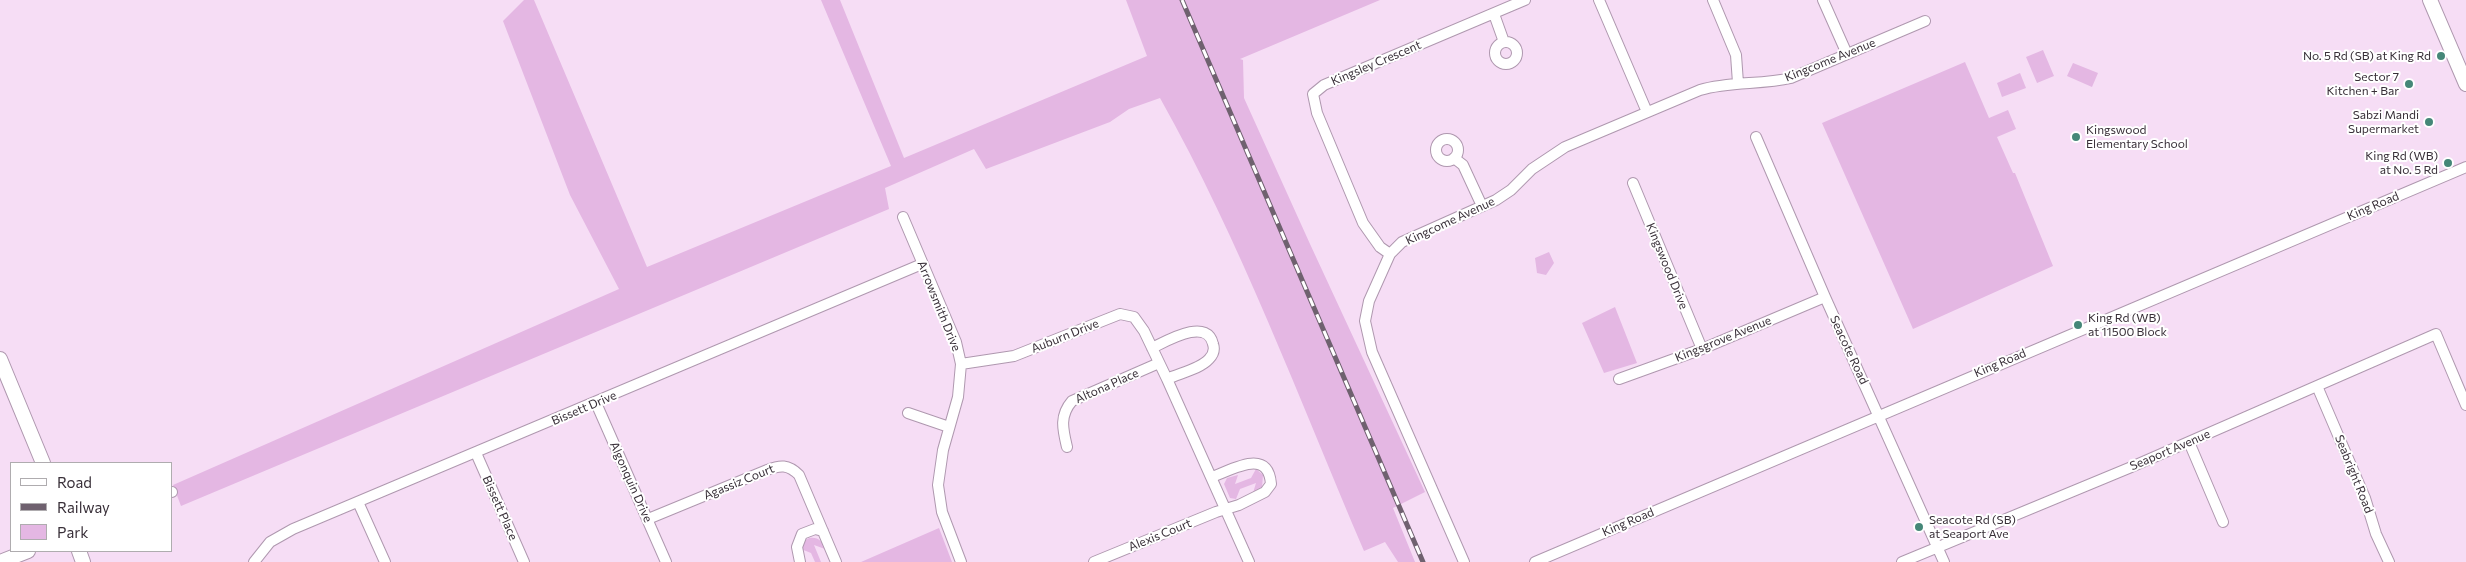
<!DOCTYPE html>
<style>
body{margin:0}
#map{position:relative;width:2466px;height:562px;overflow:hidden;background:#f6ddf5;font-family:Commissioner,sans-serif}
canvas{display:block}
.legend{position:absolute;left:10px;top:462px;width:162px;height:90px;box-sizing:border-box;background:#fff;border:1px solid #afacaf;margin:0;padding:6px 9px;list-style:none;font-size:15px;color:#382f38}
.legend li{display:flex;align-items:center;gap:10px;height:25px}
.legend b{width:25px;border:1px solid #afacaf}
</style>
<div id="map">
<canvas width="2466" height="562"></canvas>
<ul class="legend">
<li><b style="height:6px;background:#fff"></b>Road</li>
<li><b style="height:6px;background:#6f616f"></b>Railway</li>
<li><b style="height:14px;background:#e4b7e3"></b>Park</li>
</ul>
</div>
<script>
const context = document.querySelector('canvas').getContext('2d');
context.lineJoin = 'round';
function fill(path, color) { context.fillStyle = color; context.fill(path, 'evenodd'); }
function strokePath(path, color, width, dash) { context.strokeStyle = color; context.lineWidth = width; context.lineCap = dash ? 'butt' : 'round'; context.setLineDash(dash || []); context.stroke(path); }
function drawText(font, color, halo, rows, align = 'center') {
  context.font = font + ' Commissioner,sans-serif'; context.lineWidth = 4; context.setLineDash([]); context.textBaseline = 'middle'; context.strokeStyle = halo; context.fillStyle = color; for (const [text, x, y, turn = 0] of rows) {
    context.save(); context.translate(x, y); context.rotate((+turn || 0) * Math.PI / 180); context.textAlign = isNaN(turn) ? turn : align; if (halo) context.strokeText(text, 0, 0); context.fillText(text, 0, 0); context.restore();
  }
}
const green = new Path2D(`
 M524,0H534L647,267L891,166L821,0H840L904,158L1147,56L1126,0H1380L1240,59L1243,60L1244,98L1310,244L1425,492L1393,508L1415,562H1398L1385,542L1364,551C1299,399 1241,242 1160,98L1129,109L1110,122L986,169L974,149L885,188L889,209L181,506L173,485L619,289L570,195L503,21Z
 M2043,50L2054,76L2037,83L2026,57Z
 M1965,62L1989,118L2008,110L2016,129L1997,137L2013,173H2015L2053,266L1913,329L1822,123Z
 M2073,63L2098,73L2092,87L2067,76Z
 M2020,73L2026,88L2002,97L1997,83Z
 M1549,252L1554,263L1546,275L1537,273L1535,258Z
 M1615,307L1637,363L1604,373L1582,323Z
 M1256,469L1263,475L1262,488L1253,493L1256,483L1240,489L1236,499L1230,498L1224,484L1227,478L1238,475L1235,484L1251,478Z
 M939,528L952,562H861Z
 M809,538C819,537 822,541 825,549L814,545L821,562H815L811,553L801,549L804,541Z`);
const street = new Path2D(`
 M1599,0L1647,112
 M1713,0L1736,55L1738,83
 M1823,0L1847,54
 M1494,14L1504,42
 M1495 53a11 11 0 1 1 22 0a11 11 0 1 1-22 0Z
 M1756,137L1825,297L1944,562
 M1436 150a11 11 0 1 1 22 0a11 11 0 1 1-22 0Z
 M1454,158L1463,165L1482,206
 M1633,183L1702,349
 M903,217L956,342L961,364L958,397L943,450L938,485L942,512L961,562
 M1390,254L1380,247L1363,223L1317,113L1313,94L1324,85L1525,0
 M1152,348C1167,341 1207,317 1213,344C1215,350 1213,355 1209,359C1200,369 1180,373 1167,379
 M961,364L1014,356L1120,314L1134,317L1144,331L1167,379L1249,562
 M1619,379L1702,349L1825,297
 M2317,386L2365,498L2376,534L2389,562
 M596,403L666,562
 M908,413L949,427
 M2189,442L2223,522
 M1067,447C1063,430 1059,416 1072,401L1159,363
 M476,453L524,562
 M171,492H172
 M358,502L385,562
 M648,519L767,470C780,465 788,464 799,475L836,562
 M254,562L270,542L293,529L922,264
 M800,562L797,547L802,534L815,529L823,531
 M1094,562L1216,512L1239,505L1265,492L1271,484C1268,447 1232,470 1212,477
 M1464,562L1372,352L1365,321L1369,301L1390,254L1402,242L1496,200L1511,190L1532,169L1565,147L1700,90C1730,81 1761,85 1791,78L1925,21
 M1535,562L2466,167
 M1902,562L2129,468L2436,334L2466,405`);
const secondary = new Path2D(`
 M2430,0L2466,84
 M0,359L43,463
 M79,551L83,562
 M0,562L28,551`);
const rail = new Path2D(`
 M1182,0L1423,562`);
const markers = [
 [2441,56,5,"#458778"],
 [2409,84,5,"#458778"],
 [2429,122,5,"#458778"],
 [2076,137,5,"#458778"],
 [2448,163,5,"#458778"],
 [2078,325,5,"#458778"],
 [1919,527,5,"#458778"]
];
const poiNames = [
 ["No. 5 Rd (SB) at King Rd",2431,56],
 ["Sector 7",2399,77],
 ["Kitchen + Bar",2399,91],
 ["Sabzi Mandi",2419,115],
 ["Supermarket",2419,129],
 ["Kingswood",2086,130,"left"],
 ["Elementary School",2086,144,"left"],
 ["King Rd (WB)",2438,156],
 ["at No. 5 Rd",2438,170],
 ["King Rd (WB)",2088,318,"left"],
 ["at 11500 Block",2088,332,"left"],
 ["Seacote Rd (SB)",1929,520,"left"],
 ["at Seaport Ave",1929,534,"left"]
];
const streetNames = [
 ["Kingcome Avenue",1830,60,-22],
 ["Kingsley Crescent",1376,63,-23],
 ["King Road",2373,206,-23],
 ["Kingcome Avenue",1450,221,-25],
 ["Kingswood Drive",1667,266,68],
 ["Arrowsmith Drive",939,306,68],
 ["Auburn Drive",1065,336,-22],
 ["Kingsgrove Avenue",1723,339,-22],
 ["Seacote Road",1849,350,65],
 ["King Road",2000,363,-23],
 ["Altona Place",1107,386,-24],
 ["Bissett Drive",584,408,-23],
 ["Seaport Avenue",2170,450,-23],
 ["Seabright Road",2354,474,68],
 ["Algonquin Drive",631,482,66],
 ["Agassiz Court",739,482,-22],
 ["Bissett Place",500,508,66],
 ["King Road",1628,522,-23],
 ["Alexis Court",1160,535,-22]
];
fill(green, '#e4b7e3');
strokePath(street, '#af98af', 12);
strokePath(secondary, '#af98af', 16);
strokePath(street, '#fff', 10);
strokePath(secondary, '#fff', 14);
strokePath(rail, '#6f616f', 5);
strokePath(rail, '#fff', 3, [9]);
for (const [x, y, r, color] of markers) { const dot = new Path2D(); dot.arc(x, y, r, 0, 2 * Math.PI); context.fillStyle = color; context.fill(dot); strokePath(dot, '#fff', 2); }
drawText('12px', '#382f38', '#fff', poiNames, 'right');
drawText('12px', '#382f38', '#fff', streetNames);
</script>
